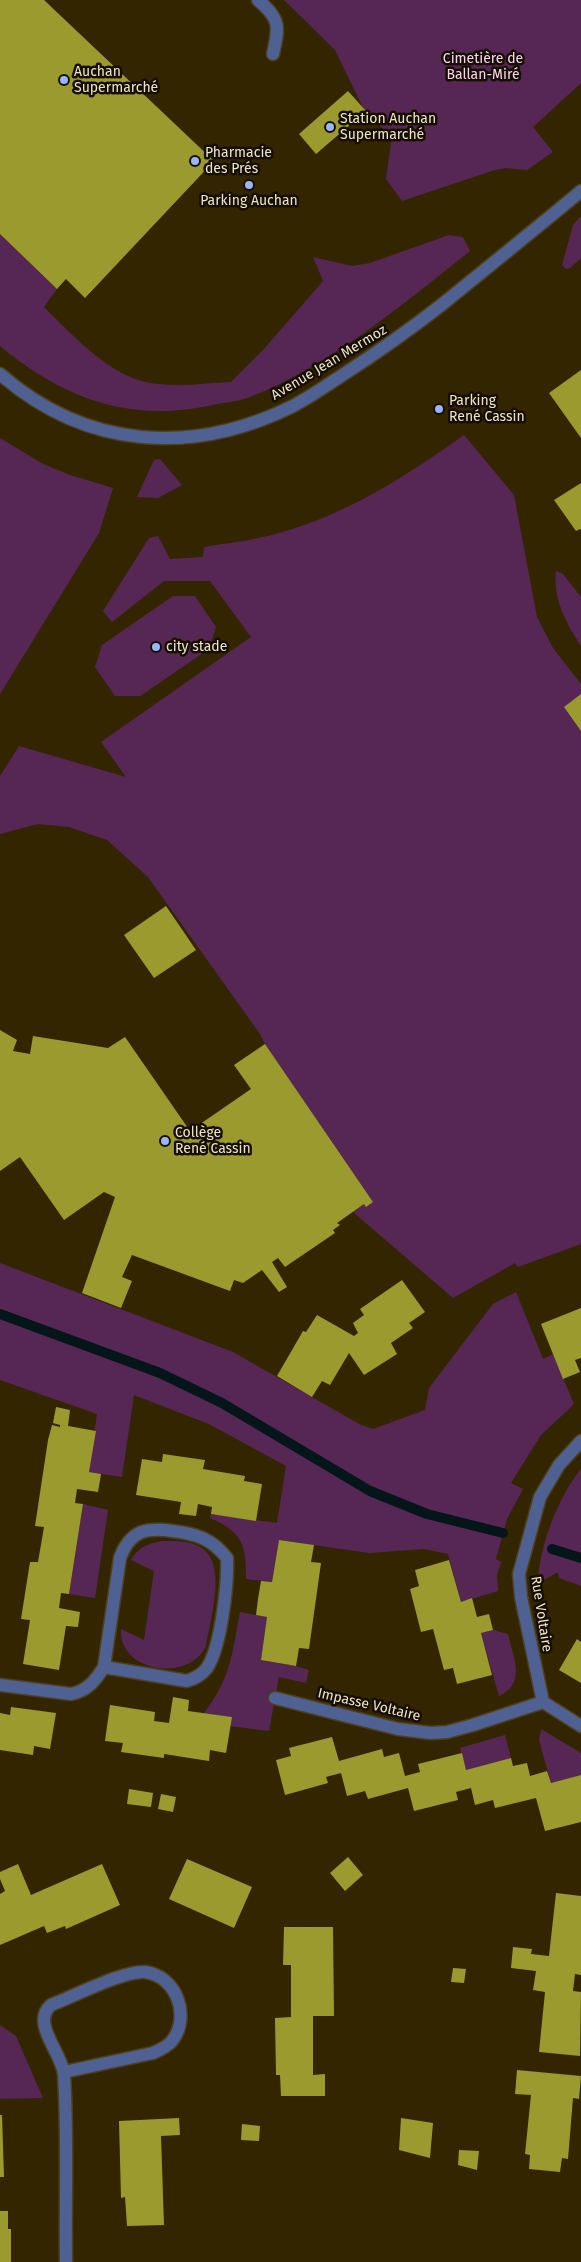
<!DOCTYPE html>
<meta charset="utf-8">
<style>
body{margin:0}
canvas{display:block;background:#332500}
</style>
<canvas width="581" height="2262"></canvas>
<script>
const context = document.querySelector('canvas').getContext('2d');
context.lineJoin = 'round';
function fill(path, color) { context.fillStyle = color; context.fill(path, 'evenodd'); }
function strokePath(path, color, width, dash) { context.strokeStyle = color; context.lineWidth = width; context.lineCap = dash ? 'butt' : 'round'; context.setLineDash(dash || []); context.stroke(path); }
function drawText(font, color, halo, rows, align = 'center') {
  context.font = font + ' "Fira Sans",sans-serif'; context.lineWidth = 5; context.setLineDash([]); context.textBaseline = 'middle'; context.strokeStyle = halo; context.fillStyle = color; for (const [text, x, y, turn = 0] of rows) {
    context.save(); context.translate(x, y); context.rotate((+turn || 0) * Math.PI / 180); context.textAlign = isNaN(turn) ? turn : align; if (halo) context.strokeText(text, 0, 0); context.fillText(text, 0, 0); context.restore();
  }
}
const green = new Path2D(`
 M284,0H581V83L533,127L553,152L527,170L506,168L495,170L402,201L386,179L392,136L366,114L335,50Z
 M581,216V258L570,268L566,269L562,265L573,225Z
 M0,234L57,289L44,307C76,338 111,379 157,384C181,387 207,383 231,382L264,349L323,281L313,257L352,266L370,263L449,235L463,237L470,251C403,304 331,365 250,397C240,401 228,402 217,404C133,424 65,400 0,346Z
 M464,435L514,495L537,617L553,648L581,684V1244L518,1267L515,1263L453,1298L353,1212L364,1204L367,1206L373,1202L265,1044L260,1034L148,877L107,840L69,827L38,824L0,834V776L19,746L126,777L101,742L251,637L210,581H164L112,622L103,611L149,538L158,536L170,559L203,557L204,547C229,543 255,540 279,533C348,514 406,476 464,435Z
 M0,438L43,464L70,475L113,488L99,533L0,694Z
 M160,459L182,485L158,498L137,497L154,460Z
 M556,571L563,574L581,597V646C566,623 553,599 556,571Z
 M173,596H195L216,627L209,649L140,696H115L95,667L102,645Z
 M0,1263L233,1352L361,1425L373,1429L425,1410L429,1388L493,1304L516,1292L543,1359L553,1354L574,1404L541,1435L511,1483L523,1489L507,1519L496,1559L501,1562L497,1575L498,1591L461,1602L448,1554L424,1549L369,1553L279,1540L272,1582L246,1579C246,1545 243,1532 210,1518L211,1514L277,1523L286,1466L209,1424L134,1395L122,1477L89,1472L97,1414L0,1380Z
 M581,1469V1586L559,1578L558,1572L538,1583C539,1547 558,1497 581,1469Z
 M83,1504L108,1510L95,1598L69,1594Z
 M162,1541C175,1541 192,1540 203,1549C227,1567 210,1620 206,1646C189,1683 118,1672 121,1629L144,1640L154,1571L131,1560C139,1547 147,1544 162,1541Z
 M240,1612L267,1617L261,1660L296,1666L309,1670L306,1683L279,1677L269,1731L230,1726L231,1717L204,1713C231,1678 232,1654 240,1612Z
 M493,1630L508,1634C513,1657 527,1683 499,1696L481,1633Z
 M541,1729L581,1753V1775L551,1783L539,1740Z
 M505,1735L511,1758L466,1770L460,1748Z
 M0,2025L16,2036L43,2098L0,2099Z`);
const stream = new Path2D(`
 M0,1314L160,1373L222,1403L370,1491L427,1514L503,1533
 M552,1549L581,1558`);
const building = new Path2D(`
 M0,0H44L214,161L85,298L66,279L57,289L0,234Z
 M348,91L366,111L316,154L299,134Z
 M581,370V438L549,393Z
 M581,483V530L580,529L576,531L554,500Z
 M581,694V731L564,707Z
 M166,906L196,950L154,978L124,935Z
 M0,1030L17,1040L13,1051L30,1054L33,1036L108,1048L125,1037L190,1131L251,1089L234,1065L265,1044L373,1202L366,1207L364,1204L337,1223L340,1225L333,1230L335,1233L285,1267L278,1258L272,1262L287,1287L279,1292L262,1270L243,1283L234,1280L230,1291L132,1255L122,1277L132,1281L121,1308L82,1293L115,1197L104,1192L64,1220L20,1157L0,1171Z
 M402,1280L425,1312L409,1323L413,1328L391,1343L397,1354L364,1375L349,1353L330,1385L322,1381L312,1397L277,1376L303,1331L306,1332L317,1315L354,1336L358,1333L353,1323L364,1315L360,1309Z
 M581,1308V1358L575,1360L580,1372L563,1379L541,1324Z
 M56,1407L70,1410L68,1426L96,1431L89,1472L101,1474L98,1492L77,1489L75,1503L83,1504L69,1594L61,1593L59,1608L80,1612L78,1627L66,1626L59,1670L23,1664L30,1620L21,1619L30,1562H38L44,1527L35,1526L48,1440L52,1425L60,1427V1425L53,1423Z
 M163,1454L205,1460L203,1469L245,1476L244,1481L262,1484L256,1521L211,1514L212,1507L198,1504L196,1516L179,1514L181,1502L136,1495L142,1459L162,1462Z
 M279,1540L314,1545L311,1562L321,1563L309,1649L299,1648L296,1666L261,1660L267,1617L256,1615L258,1599L261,1581L272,1582Z
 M449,1560L461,1602L472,1598L477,1617L489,1614L493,1630L481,1633L492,1675L457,1684L453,1668L444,1670L433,1629L421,1632L410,1589L419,1586L415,1570Z
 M577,1639L581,1642V1683L559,1670Z
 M173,1697L189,1700L188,1711L232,1717L226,1753L210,1750L209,1761L164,1754V1758L121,1752L123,1743L105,1741L110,1705L155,1712L154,1721L169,1723Z
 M11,1707L56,1713L50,1749L34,1746L33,1755L0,1750V1713L10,1715Z
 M332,1737L339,1761L382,1749L384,1757L399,1753L405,1776L420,1772L418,1764L462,1753L466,1770L511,1758L513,1766L527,1763L530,1776L547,1771L551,1783L581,1775V1822L545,1831L536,1798L495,1808L493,1800L475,1805L471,1788L456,1792L458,1800L414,1811L408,1788L368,1799L365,1791L347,1796L341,1773L326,1777L328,1783L285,1795L276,1760L291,1756L289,1748Z
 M129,1789L153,1793L151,1807L127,1804Z
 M161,1794L176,1797L173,1812L158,1809Z
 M348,1857L363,1875L345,1891L330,1873Z
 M187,1859L252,1887L234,1928L169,1899Z
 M18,1864L31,1895L102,1864L120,1905L66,1929L65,1926L47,1933L44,1926L0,1945V1894L5,1891L0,1879V1872Z
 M556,1893L581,1896V1975L575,1974L573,1991L581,1992L580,2056L539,2052L545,1992L533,1990L536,1971L511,1968L513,1947L532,1949L531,1954L549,1956Z
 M284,1927H333L334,2016H313V2075L325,2074V2096H281L280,2075H276L275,2018L291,2017V1965H283Z
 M453,1968L466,1969L464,1983L451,1982Z
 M517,2070L581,2076L579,2099L573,2098L568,2159L562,2158L560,2172L529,2169L530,2155L525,2154L531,2095L515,2094Z
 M0,2115H2L4,2177H0Z
 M179,2118L180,2135L161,2136L164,2225L127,2226L125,2197L121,2198L119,2121Z
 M401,2118L433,2123L430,2158L399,2150Z
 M242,2124L260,2126L259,2141L241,2140Z
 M459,2150L479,2151L477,2170L458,2165Z
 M0,2211H8V2229H11V2262H0Z`);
const minor = new Path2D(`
 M258,0C281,19 279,27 273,54
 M0,374C86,449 192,456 293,406C310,397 326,386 341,376C375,354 408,331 440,306C487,268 534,230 581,191
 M581,1441L559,1465L540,1497L519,1574L521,1597L543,1702L581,1726
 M0,1685L71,1694C87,1691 95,1681 104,1667L187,1681C195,1678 202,1675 207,1668C221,1647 228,1584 227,1558C212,1539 197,1534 173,1531C147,1527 130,1530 120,1558L104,1667
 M275,1698L398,1729L431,1733L447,1732L473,1725L543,1702
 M64,2072L153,2053C160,2050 167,2047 172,2041C191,2017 177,1976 145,1972C124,1970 72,1997 51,2005C30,2023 63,2054 64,2075C68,2136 65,2200 66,2262`);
const markers = [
 [64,80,5,"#9bb5fd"],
 [330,127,5,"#9bb5fd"],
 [195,161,5,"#9bb5fd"],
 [249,185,5,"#9bb5fd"],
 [439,409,5,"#9bb5fd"],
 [156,647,5,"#9bb5fd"],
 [165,1141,5,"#9bb5fd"]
];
const parkNames = [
 ["Cimetière de",483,59],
 ["Ballan-Miré",483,75]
];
const poiNames = [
 ["Auchan",74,72],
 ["Supermarché",74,88],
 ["Station Auchan",340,119],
 ["Supermarché",340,135],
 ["Pharmacie",205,153],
 ["des Prés",205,169],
 ["Parking Auchan",249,201,"center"],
 ["Parking",449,401],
 ["René Cassin",449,417],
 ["city stade",166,647],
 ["Collège",175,1133],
 ["René Cassin",175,1149]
];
const streetNames = [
 ["Avenue Jean Mermoz",329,363,-31],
 ["Rue Voltaire",541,1614,81],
 ["Impasse Voltaire",369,1705,13]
];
fill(green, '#562755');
strokePath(stream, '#041619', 10);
fill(building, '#9b9a2e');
strokePath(minor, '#4d401c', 15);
strokePath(minor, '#4f6092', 12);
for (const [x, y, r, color] of markers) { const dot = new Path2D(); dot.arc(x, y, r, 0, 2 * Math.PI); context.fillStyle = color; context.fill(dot); strokePath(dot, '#160f00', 2); }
drawText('14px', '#f9d3f6', '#160f00', parkNames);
drawText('14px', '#ede3ca', '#160f00', poiNames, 'left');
drawText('14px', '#ede3ca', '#160f00', streetNames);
</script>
